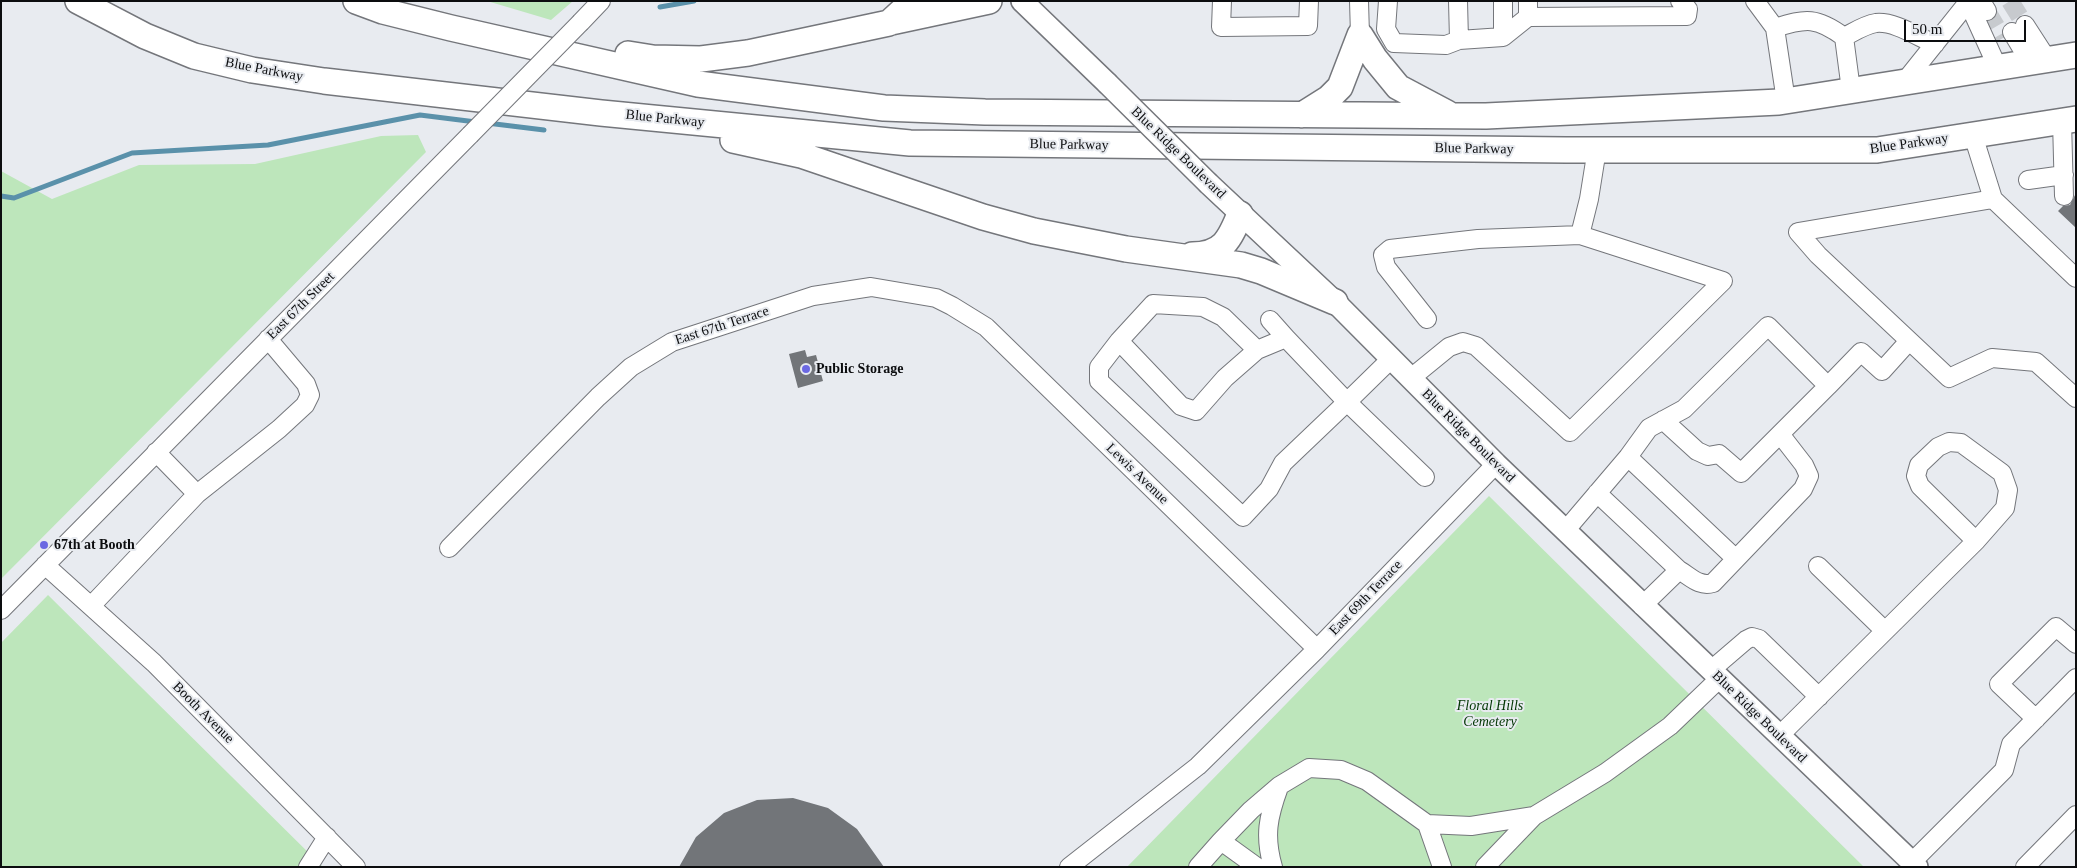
<!DOCTYPE html>
<style>
body{margin:0}
#map{position:relative;width:2077px;height:868px;overflow:hidden;background:#e8ebf0;font-family:Georgia,serif}
canvas{display:block}
.frame{position:absolute;inset:0;border:2px solid #0c0d0f;pointer-events:none}
.scale{position:absolute;left:1904px;top:20px;width:122px;height:22px;box-sizing:border-box;border:2px solid #0c0d0f;border-top:0;padding-left:6px;font-size:15px;line-height:18px;white-space:nowrap;color:#0c0d0f;-webkit-text-stroke:4px #e8ebf0;paint-order:stroke}
</style>
<div id="map">
<canvas width="2077" height="868"></canvas>
<div class="frame"></div>
<div class="scale">50 m</div>
</div>
<script>
const context = document.querySelector('canvas').getContext('2d');
context.lineJoin = 'round';
function fill(path, color) { context.fillStyle = color; context.fill(path, 'evenodd'); }
function strokePath(path, color, width, dash) { context.strokeStyle = color; context.lineWidth = width; context.lineCap = dash ? 'butt' : 'round'; context.setLineDash(dash || []); context.stroke(path); }
function drawText(font, color, halo, rows, align = 'center') {
  context.font = font + ' Georgia,serif'; context.lineWidth = 4; context.setLineDash([]); context.textBaseline = 'middle'; context.strokeStyle = halo; context.fillStyle = color; for (const [text, x, y, turn = 0] of rows) {
    context.save(); context.translate(x, y); context.rotate((+turn || 0) * Math.PI / 180); context.textAlign = isNaN(turn) ? turn : align; if (halo) context.strokeText(text, 0, 0); context.fillText(text, 0, 0); context.restore();
  }
}
const green = new Path2D(`
 M487,1H573L551,20Z
 M418,135L426,152L1,579V171L52,199L139,165L255,164L381,136Z
 M1489,496L1864,867H1127Z
 M48,595L323,867H1V643Z`);
const stream = new Path2D(`
 M660,7L694,1
 M487,123L544,130
 M1,196L14,198L132,153L268,145L420,115L476,122`);
const building = new Path2D(`
 M2076,193V228L2058,211L2063,206L2070,205Z
 M805,350L807,357L816,355L823,381L798,388L789,354Z
 M793,798L828,808L857,829L884,867H679L696,837L724,813L757,800Z`);
const minorTunnel = new Path2D(`
 M2010,1L2025,25
 M1987,11L2003,38`);
const minor = new Path2D(`
 M1222,1L1221,27L1308,26L1309,1
 M1359,1L1360,35
 M1388,1L1386,29L1394,43L1446,45L1459,40
 M1458,1L1459,40L1503,37L1528,17V1
 M1503,1V37
 M1755,1L1775,28L1786,101
 M1981,1L1987,11
 M1968,2L1997,66
 M1528,17L1687,16L1688,9L1680,1
 M581,22L601,1
 M2025,25L2047,59
 M1775,28C1806,18 1817,17 1844,37
 M2012,32L2030,62
 M1905,81L1969,1
 M1851,90L1844,37C1854,32 1864,25 1876,23C1894,21 1918,37 1935,44
 M2062,121L2064,196
 M1973,135L1993,199L2076,278
 M2028,180L2064,175
 M1993,199L1798,232L1818,255L1949,378L1992,358L2036,362L2076,398
 M1427,319L1386,267L1383,255L1390,249L1478,239L1580,235
 M1270,320L1286,338
 M1119,341L1181,406L1196,411L1225,378L1257,350
 M1392,358L1347,402L1286,338L1257,350L1223,317L1203,307L1153,304L1119,341L1099,367V381L1243,517L1269,489L1283,463L1347,402L1425,477
 M1411,378L1449,347L1463,342L1476,346L1570,432L1723,281L1580,235L1589,199L1597,149
 M1828,386L1861,352L1882,371L1909,341
 M156,452L197,494
 M1628,457L1736,559
 M1597,493L1679,570L1642,606
 M1565,531L1628,457L1649,428L1684,409L1768,326L1828,386L1741,473L1719,454L1708,456L1697,451L1663,420
 M449,548L598,397L631,367L672,342L813,296L871,287L936,298L952,306L986,327L1317,649
 M45,565L154,663L356,867
 M1818,566L1885,631
 M1679,570C1691,577 1699,587 1713,583L1803,489L1809,476L1804,465L1780,434
 M91,606L197,494L279,429L305,405L310,395L306,384L268,339
 M1,610L470,135
 M1711,670L1746,640L1752,637L1759,639L1819,697
 M2036,719L1999,684L2056,627L2076,644
 M1779,736L1976,541L2005,508L2008,490L2002,473L1961,443L1949,442L1938,447L1919,465L1916,476L1920,486L1976,541
 M1427,824L1442,867
 M1912,862L2004,770L2011,744L2076,678
 M308,867L327,837
 M1069,867L1198,766L1317,649L1496,464
 M1198,867L1221,841
 M1257,867L1221,841L1251,810L1279,786L1309,768L1341,770L1367,781L1427,824L1471,826L1534,816
 M1273,867C1264,836 1268,817 1279,787
 M1485,867L1534,816L1605,773L1670,726L1719,679
 M2025,867L2076,815`);
const major = new Path2D(`
 M1022,1L1107,83
 M1209,184L1335,302L1496,464L1917,867`);
const highway = new Path2D(`
 M78,1L145,36L194,56L252,70L324,81L601,113L910,143L1566,150H1877L2076,119
 M356,1L383,11L451,28L698,84L884,108L985,112L1486,116L1779,102L2076,55
 M891,22L989,1
 M628,54L653,58L701,59L748,53L889,23L913,1
 M1302,115L1329,98L1340,87L1360,35L1375,59L1398,87L1447,113
 M733,140L801,155L983,217L1034,231L1126,249L1241,265L1261,271L1335,302
 M1192,255C1223,255 1230,239 1240,214`);
const minorBridge = new Path2D(`
 M470,135L581,22`);
const majorBridge = new Path2D(`
 M1107,83L1209,184`);
const markers = [
 [806,369,5,"#6b68e2"],
 [44,545,5,"#6b68e2"]
];
const streetNames = [
 ["Blue Parkway",264,70,11],
 ["Blue Parkway",665,119,6],
 ["Blue Parkway",1909,144,-8],
 ["Blue Parkway",1069,145,1],
 ["Blue Parkway",1474,149,1],
 ["Blue Ridge Boulevard",1178,153,44],
 ["East 67th Street",301,306,-45],
 ["East 67th Terrace",722,326,-18],
 ["Blue Ridge Boulevard",1468,436,45],
 ["Lewis Avenue",1137,474,44],
 ["East 69th Terrace",1366,598,-46],
 ["Booth Avenue",203,713,45],
 ["Blue Ridge Boulevard",1759,717,44]
];
const poiNames = [
 ["Public Storage",816,369],
 ["67th at Booth",54,545]
];
const parkNames = [
 ["Floral Hills",1490,706],
 ["Cemetery",1490,722]
];
fill(green, '#bde6bb');
strokePath(stream, '#5a91aa', 5);
fill(building, '#727579');
strokePath(minorTunnel, '#c7cace', 18, [18, 9]);
strokePath(minor, '#74767b', 20);
strokePath(major, '#74767b', 24);
strokePath(highway, '#74767b', 28);
strokePath(minor, '#fff', 18);
strokePath(major, '#fff', 21);
strokePath(highway, '#fff', 25);
strokePath(minorBridge, '#74767b', 20, []);
strokePath(majorBridge, '#74767b', 24, []);
strokePath(minorBridge, '#fff', 18);
strokePath(majorBridge, '#fff', 21);
for (const [x, y, r, color] of markers) { const dot = new Path2D(); dot.arc(x, y, r, 0, 2 * Math.PI); context.fillStyle = color; context.fill(dot); strokePath(dot, '#e8ebf0', 2); }
drawText('14px', '#0c0d0f', '#e8ebf0', streetNames);
drawText('bold 14px', '#0c0d0f', '#e8ebf0', poiNames, 'left');
drawText('italic 14px', '#003502', '#e8ebf0', parkNames);
</script>
